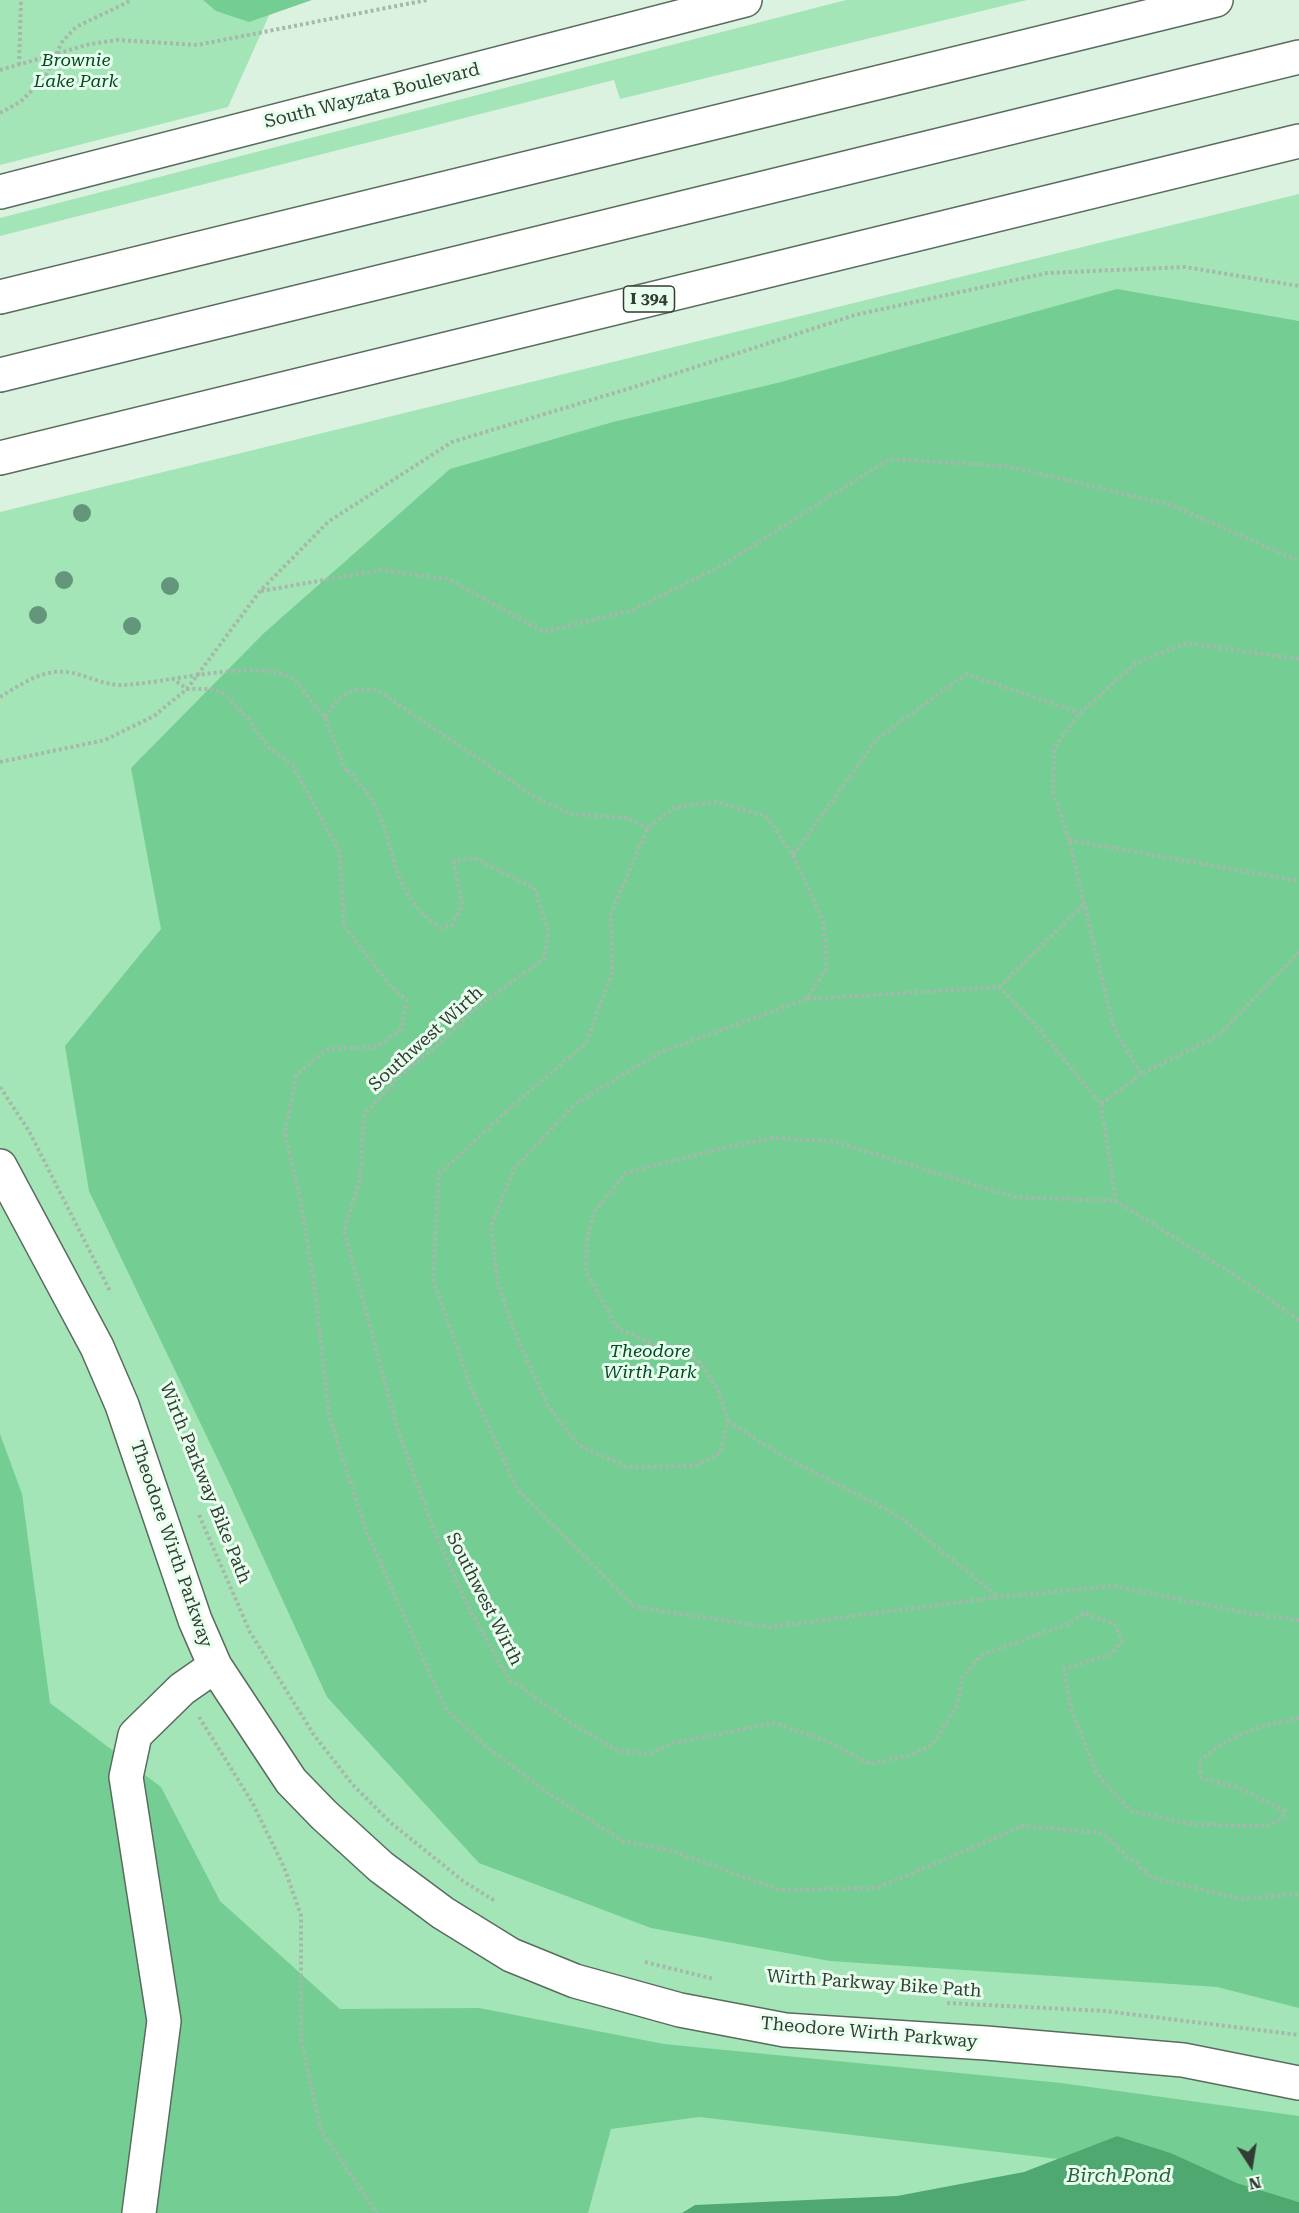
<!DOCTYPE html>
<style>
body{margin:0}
#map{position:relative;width:1299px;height:2213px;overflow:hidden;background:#dbf2e1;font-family:"Roboto Serif",serif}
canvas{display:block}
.north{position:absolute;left:1221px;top:2135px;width:60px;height:60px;-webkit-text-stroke:4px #e8ffee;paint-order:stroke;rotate:168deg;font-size:16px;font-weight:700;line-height:24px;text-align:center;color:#323b34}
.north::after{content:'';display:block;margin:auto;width:21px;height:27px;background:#323b34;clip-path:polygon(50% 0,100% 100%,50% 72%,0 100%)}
</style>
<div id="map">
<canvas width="1299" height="2213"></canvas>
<div class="north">N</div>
</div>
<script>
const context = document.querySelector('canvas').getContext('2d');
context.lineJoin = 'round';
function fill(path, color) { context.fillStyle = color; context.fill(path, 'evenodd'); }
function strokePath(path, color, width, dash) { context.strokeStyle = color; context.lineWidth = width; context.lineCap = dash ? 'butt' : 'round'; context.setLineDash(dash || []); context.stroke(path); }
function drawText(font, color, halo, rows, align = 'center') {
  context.font = font + ' "Roboto Serif",serif'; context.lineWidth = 6; context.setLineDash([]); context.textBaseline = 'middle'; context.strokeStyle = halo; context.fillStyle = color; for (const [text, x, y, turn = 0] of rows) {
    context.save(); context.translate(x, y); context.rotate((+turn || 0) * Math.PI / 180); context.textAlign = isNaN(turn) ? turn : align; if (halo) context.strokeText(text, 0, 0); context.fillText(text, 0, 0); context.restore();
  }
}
const green = new Path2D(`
 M0,0H276L228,107L0,165Z
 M846,0H1027L620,99L614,80L0,236V218Z
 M1299,194V2213H0V512Z`);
const forest = new Path2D(`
 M203,0H312L249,22L216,11Z
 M1117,289L1299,321V2008L1217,1987L830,1961L651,1928L479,1863L327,1697L230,1485L89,1191L65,1046L161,929L131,768L264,633L450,469L613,422L781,382Z
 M0,1434L22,1494L50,1703L161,1787L220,1901L340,2009L479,2008L664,2044L1061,2083L1299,2116V2202L1237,2183L1171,2153L1117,2136L1058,2159L699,2117L611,2129L588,2213H0Z`);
const water = new Path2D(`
 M1117,2136L1171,2153L1237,2183L1299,2202V2213H682L695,2205L897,2196L1024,2172Z`);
const path = new Path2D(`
 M19,65L21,0
 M0,70L90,44L118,40L197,45L427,0
 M0,113L20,102L44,79L62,42L76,27L132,0
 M261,591L382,570L448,579L544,632L633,610L721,566L889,459L1007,466L1171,505L1299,561
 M1299,659L1186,643L1136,663L1080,713L1054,748L1053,793L1069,840L1114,1028L1141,1074L1219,1035L1299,952
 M172,678L187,689H213L225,694L249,720L268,747L293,766L340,853L344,926L389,984L407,1001L401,1029L375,1047L327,1049L296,1075L285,1134L300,1199L314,1282L329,1415L366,1531L446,1709L487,1747L548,1793L623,1841L672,1851L780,1890L877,1888L1023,1826L1102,1833L1152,1878L1242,1899L1299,1894
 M0,697C17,687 33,675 54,672C78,669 98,685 121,685C165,684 257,657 294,679L325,718L347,773L348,771C357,781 368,792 374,804C400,854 387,889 440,928L452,925L462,906L454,861L475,858L534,888L548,930L545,958L476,1008L436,1046L399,1077L364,1115L360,1180L344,1230L397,1427L432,1525L466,1602L508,1678L565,1719L618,1751L648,1754L674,1743L774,1723L826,1741L870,1764L910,1755L929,1747L940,1734L958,1704L962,1678L982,1655L1068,1624L1083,1613L1115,1624L1122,1640L1112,1654L1064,1669L1071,1709L1097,1774L1131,1811L1192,1824L1246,1826L1270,1825L1282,1818L1285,1811L1240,1788L1201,1778L1199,1762C1231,1733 1258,1727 1299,1718
 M325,718C341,692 347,689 377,690L538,799L571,814L626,818L648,828
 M0,762L105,740L154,716L187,689L260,591L328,522L452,442L634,387L855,315L1047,273L1185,267L1299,286
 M1069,840L1299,881
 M793,855L878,738L966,674L1080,713
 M999,987L1084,904
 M807,999L999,987L1037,1027L1101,1104L1116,1201
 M0,1087L29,1131L111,1293
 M1101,1104L1141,1074
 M1299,1320L1239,1278L1116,1201L1014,1197L833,1141L774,1138L719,1149L626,1173L594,1212L587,1240L586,1271L617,1328L668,1351L698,1360L718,1389L728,1421L720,1453L694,1466L626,1467L578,1445L548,1406L514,1330L498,1284L491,1226L514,1169L575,1104L661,1052L806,999L827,968L823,921L793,855L766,816L716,802L675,807L648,828L611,913L612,973L586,1043L511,1107L439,1174L433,1280L471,1387L517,1489L635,1607L769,1627L999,1597L1113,1586L1247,1613L1299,1620
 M728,1421L782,1456L900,1517L998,1597
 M199,1515L250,1632L314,1735L353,1785L391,1823L463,1881L495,1901
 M199,1717L252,1802L284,1867L301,1915V2039L321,2131L377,2213
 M645,1962L714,1979
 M947,2003L1105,2011L1299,2035`);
const minor = new Path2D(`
 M0,192L745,0
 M0,1166L97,1347L122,1405L195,1620L215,1666L291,1781L324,1815L381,1867L443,1913L511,1955L575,1981L680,2010L785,2030L986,2043L1183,2060L1299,2083
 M139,2213L164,2021L126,1777L135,1735L182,1689L215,1666`);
const highway = new Path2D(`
 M0,297L1216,0
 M0,375L1299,57
 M0,458L1299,141`);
const trees = [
 [82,513],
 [64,580],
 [170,586],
 [38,615],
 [132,626]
];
const shields = [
 [649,299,51]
];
const shieldNames = [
 ["I 394",649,299]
];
const parkNames = [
 ["Brownie",76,61],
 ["Lake Park",76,82],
 ["Theodore",650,1352],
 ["Wirth Park",650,1373]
];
const streetNames = [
 ["South Wayzata Boulevard",372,96,-14],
 ["Southwest Wirth",426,1039,-42],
 ["Wirth Parkway Bike Path",205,1483,68],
 ["Theodore Wirth Parkway",171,1544,71],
 ["Southwest Wirth",484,1599,63],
 ["Wirth Parkway Bike Path",874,1984,4],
 ["Theodore Wirth Parkway",869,2033,5]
];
const waterNames = [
 ["Birch Pond",1119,2176]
];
fill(green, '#a4e5b7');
fill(forest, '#74ce93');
fill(water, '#4ea86f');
strokePath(minor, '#586c5e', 36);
strokePath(highway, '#586c5e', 36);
strokePath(path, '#a6b8ab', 4, [3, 3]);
strokePath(minor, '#fff', 33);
strokePath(highway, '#fff', 33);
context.fillStyle = '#63967a';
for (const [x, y] of trees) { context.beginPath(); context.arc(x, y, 9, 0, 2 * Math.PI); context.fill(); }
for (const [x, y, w] of shields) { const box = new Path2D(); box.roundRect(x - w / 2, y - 13, w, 26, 4.5); context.fillStyle = '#e8ffee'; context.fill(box); strokePath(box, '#323b34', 1.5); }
drawText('bold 16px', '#323b34', null, shieldNames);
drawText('italic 18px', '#014b26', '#e8ffee', parkNames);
drawText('18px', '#323b34', '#e8ffee', streetNames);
drawText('italic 20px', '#25653e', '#e8ffee', waterNames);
</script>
